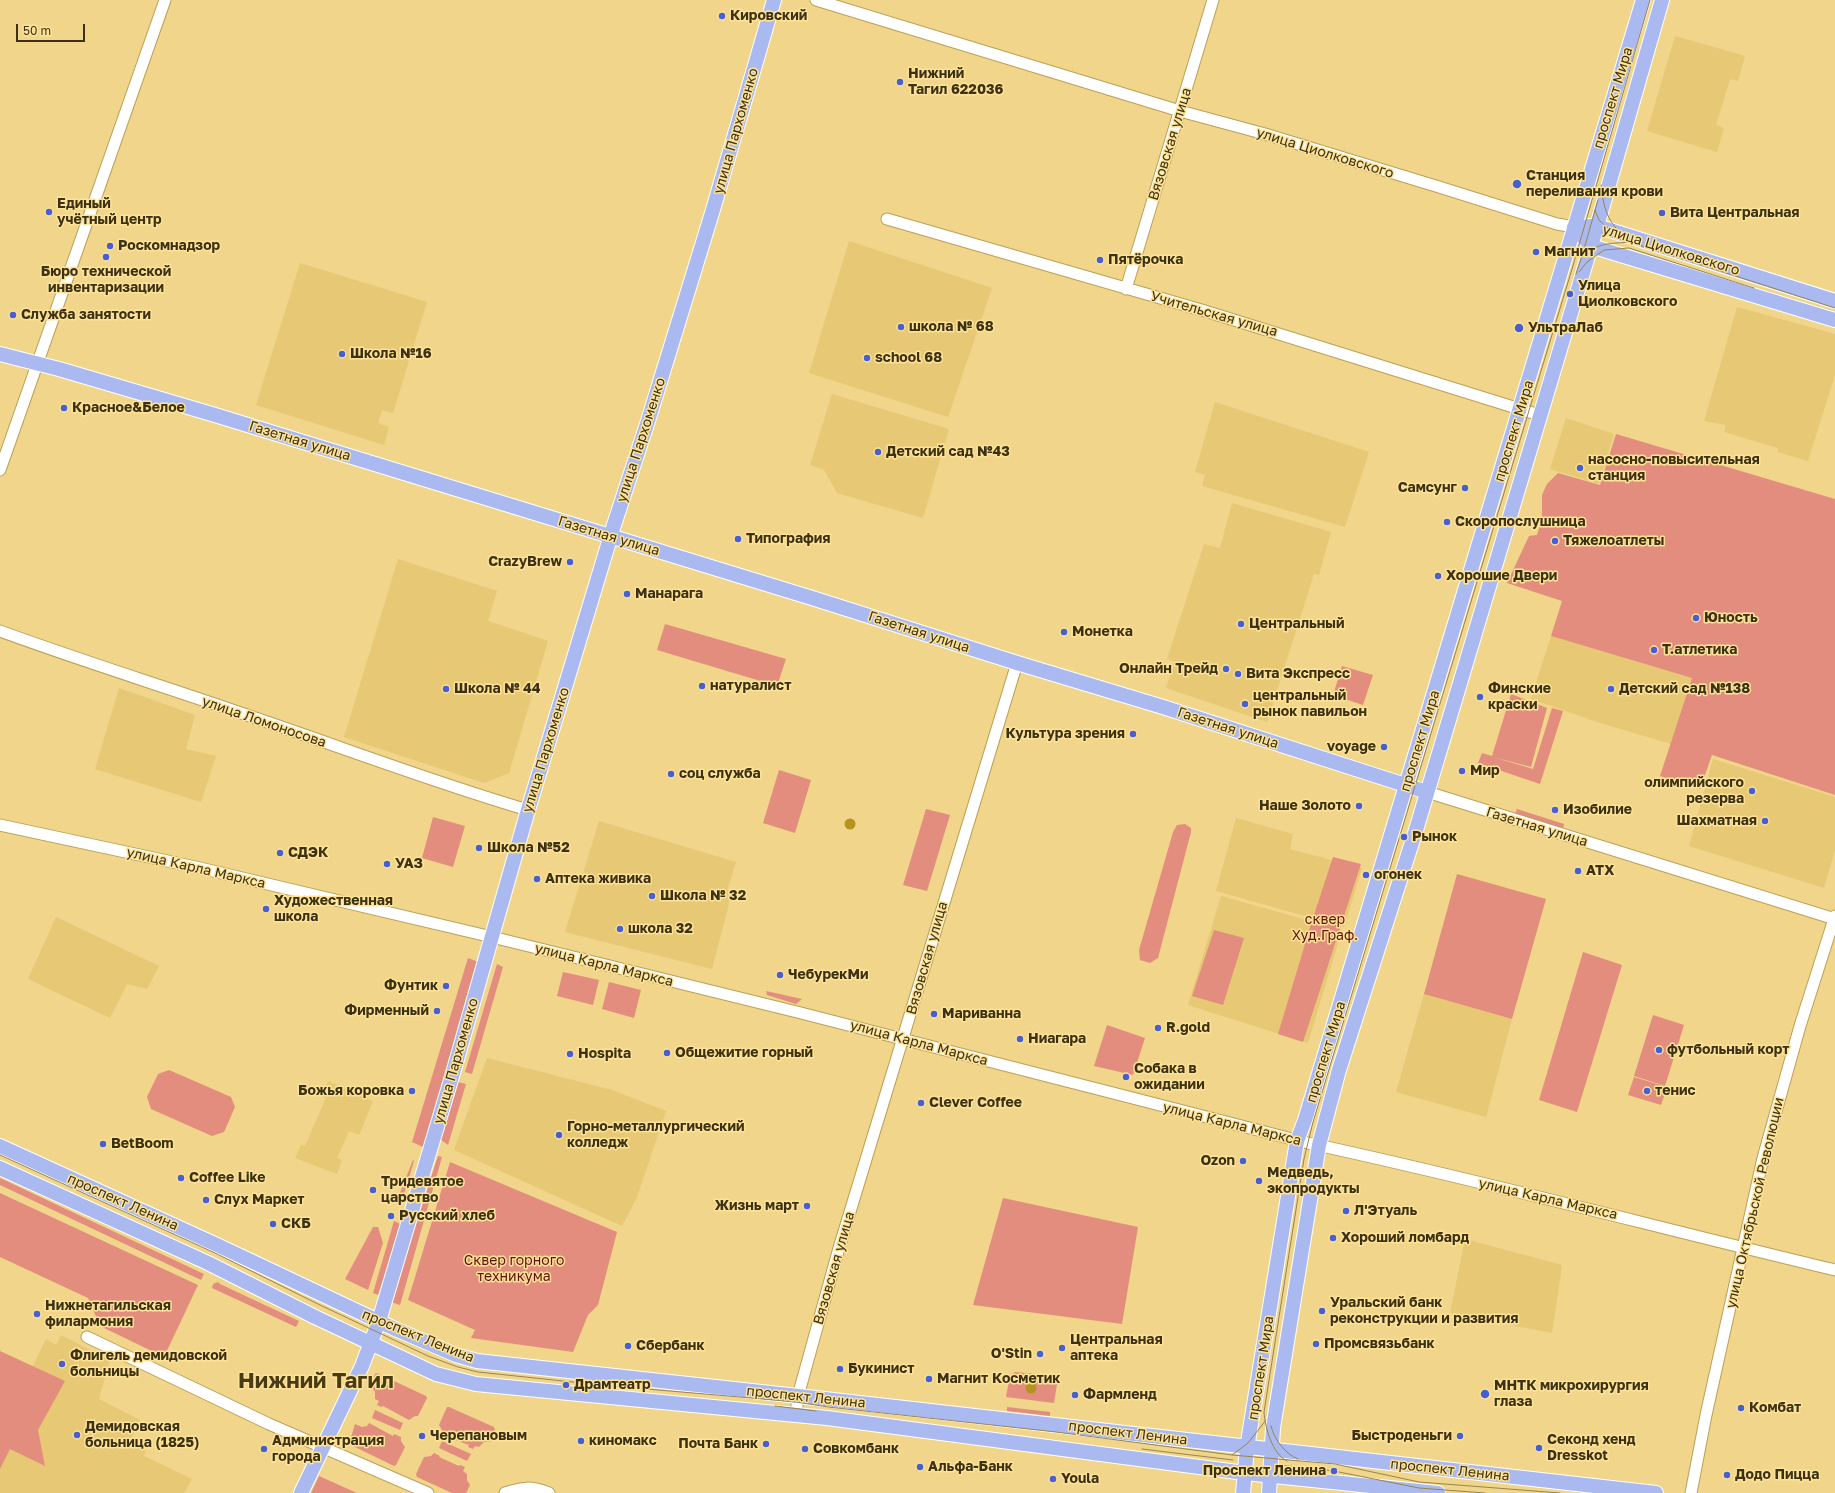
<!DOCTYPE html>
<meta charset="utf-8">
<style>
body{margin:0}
#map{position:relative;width:1835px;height:1493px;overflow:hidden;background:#f0d58a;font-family:"Golos Text",sans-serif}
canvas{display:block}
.scale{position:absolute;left:16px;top:24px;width:69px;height:18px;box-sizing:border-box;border:2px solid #3c3112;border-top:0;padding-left:5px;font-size:12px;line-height:14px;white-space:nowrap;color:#3c3112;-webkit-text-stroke:3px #fde297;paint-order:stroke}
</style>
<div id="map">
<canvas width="1835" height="1493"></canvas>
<div class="scale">50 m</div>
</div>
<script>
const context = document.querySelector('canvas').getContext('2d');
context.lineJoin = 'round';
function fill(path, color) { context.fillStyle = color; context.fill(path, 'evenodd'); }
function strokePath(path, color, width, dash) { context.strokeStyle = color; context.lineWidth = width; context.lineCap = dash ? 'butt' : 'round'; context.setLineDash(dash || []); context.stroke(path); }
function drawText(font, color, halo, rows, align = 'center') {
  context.font = font + ' "Golos Text",sans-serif'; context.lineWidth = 3; context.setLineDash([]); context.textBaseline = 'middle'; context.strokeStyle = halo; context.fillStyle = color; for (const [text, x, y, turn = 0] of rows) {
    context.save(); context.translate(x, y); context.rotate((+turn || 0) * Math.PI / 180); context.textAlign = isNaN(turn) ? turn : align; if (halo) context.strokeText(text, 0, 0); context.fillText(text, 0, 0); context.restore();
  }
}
const built = new Path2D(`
 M1675,36L1745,56L1738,81L1730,79L1716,125L1724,128L1717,152L1647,131Z
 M849,241L992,288L948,417L809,373Z
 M300,263L427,302L393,413L382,410L378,423L389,427L384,445L256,405Z
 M1737,307L1835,334V375L1808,461L1778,452V448L1724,432L1726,425L1704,421Z
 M832,394L949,429L923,518L837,493L824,470L810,465Z
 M1215,402L1369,452L1345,527L1202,486L1205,475L1195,472Z
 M1566,418L1614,434L1599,484L1550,469Z
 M1232,503L1331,532L1319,575L1314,574L1267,722L1166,688L1175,662L1167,659L1204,544L1220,548Z
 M398,559L497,591L488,621L548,641L509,773L484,783L344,737Z
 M1551,636L1692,678L1671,744L1597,722L1531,699Z
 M119,688L195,715L186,749L216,756L201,802L95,769Z
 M1713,759L1835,797V850L1824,888L1689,846Z
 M1236,818L1293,834L1290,849L1362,868L1344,927L1216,891Z
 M599,821L736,862L728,888L729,904L712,969L565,932Z
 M1221,896L1342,930L1308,1043L1188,1005Z
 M56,917L159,966L147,989L127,984L110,1018L28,979Z
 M1424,994L1512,1019L1486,1117L1396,1092Z
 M487,1058L612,1090L666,1111L637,1197L622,1226L454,1150Z
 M328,1081L373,1101L359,1135L349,1131L337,1158L342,1160L337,1174L295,1158L301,1145L305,1146L326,1098L322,1096Z
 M1465,1239L1562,1265L1552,1333L1450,1313Z
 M61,1335L110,1360L99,1399L140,1420L129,1443L146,1451L144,1456L192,1479L184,1493H0V1354L32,1368L46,1339L56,1345Z`);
const green = new Path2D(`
 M1616,434L1835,499V795L1712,755L1700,789L1660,776L1692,678L1551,636L1562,601L1507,583L1529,536L1537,535L1542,519V495L1547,484L1558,473L1600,485Z
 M665,624L786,659L777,686L657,650Z
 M1342,666L1373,675L1363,705L1333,695Z
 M1511,694L1547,708L1531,767L1493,757L1533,769L1552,708L1563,711L1540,784L1478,763L1482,753L1492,756Z
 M779,770L811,780L795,833L763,823Z
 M926,809L950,815L927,891L903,885Z
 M1517,809L1564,824L1563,829L1515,814Z
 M433,817L465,826L453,867L422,858Z
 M1185,824L1191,828V832L1158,958L1150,963L1140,960L1139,950L1173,832L1177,825Z
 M1333,857L1361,864L1303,1042L1278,1034L1311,924Z
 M1457,874L1546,899L1512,1019L1424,994Z
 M1214,930L1244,938L1223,1005L1192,996Z
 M1583,952L1622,965L1577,1112L1539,1100Z
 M468,958L481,963L427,1144L423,1147L412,1142Z
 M497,964L503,967L472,1074L465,1072Z
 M563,972L599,980L593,1005L557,996Z
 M609,982L641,990L634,1018L602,1009Z
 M766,991L802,999L796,1004L767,995Z
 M1653,1015L1684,1025L1665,1086L1634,1076Z
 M1107,1025L1145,1038L1133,1075L1094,1066Z
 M169,1070L231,1097L235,1107L224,1132L212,1136L151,1109L147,1097L158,1074Z
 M1634,1077L1667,1087L1661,1105L1628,1095Z
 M458,1082L466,1084L448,1145L440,1139Z
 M438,1156L442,1157L400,1305L391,1302Z
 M413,1160L414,1161L401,1204L396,1203Z
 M450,1162L617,1232L598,1305L588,1315L573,1352L471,1338L475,1330L408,1300Z
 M0,1178L204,1274L201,1280L0,1185Z
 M0,1193L198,1285L164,1357L100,1326L88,1298L0,1257Z
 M1003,1198L1138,1227L1122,1324L973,1305Z
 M394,1221L402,1225L378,1295L373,1293Z
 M373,1227H378L383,1243L368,1290L345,1279Z
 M218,1282L220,1284L299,1321L296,1327L212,1288L213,1284Z
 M0,1351L65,1381L38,1430L45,1466L10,1449L0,1469Z
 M1015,1372L1047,1375L1054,1378L1057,1384L1054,1403L1006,1397L1010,1375Z
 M377,1373L426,1396L427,1398L418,1416H415L409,1420L383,1406L381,1407L377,1405L379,1401L375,1399V1391L369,1387L375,1374Z
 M447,1407H449L494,1427L495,1430L490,1442H484L479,1447L475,1446L473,1449L468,1447L469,1445L442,1435V1430L439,1425Z
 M1007,1407L1050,1412V1416L1007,1411Z
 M375,1410L403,1423L400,1430L372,1418Z
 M369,1423L393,1436L394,1434L401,1437V1441L405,1447L396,1465L394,1466L349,1444L355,1424L362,1427L367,1426Z
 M442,1441L471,1454L467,1461L439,1448Z
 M434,1453L440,1456L439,1457L459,1466L460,1465L465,1467L463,1471L467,1474V1480L470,1485L466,1493H452L417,1477L416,1474L424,1457L431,1456Z
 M319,1476L357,1493H311Z`);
const water = new Path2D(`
 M844.5 824a5.5 5.5 0 1 1 11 0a5.5 5.5 0 1 1-11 0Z
 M1025.5 1388a5.5 5.5 0 1 1 11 0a5.5 5.5 0 1 1-11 0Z`);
const minor = new Path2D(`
 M816,0L1180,111L1265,134L1439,187L1557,224L1574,227
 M887,219L1205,311L1539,415
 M1126,289L1213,0
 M0,470L165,0
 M0,631C87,663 176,690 264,721C352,751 439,784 528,810
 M1427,792L1835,919
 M0,825L200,868L492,937L797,1012L1308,1143C1485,1181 1659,1228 1835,1270
 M87,1337L269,1424L428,1493
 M796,1415L798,1396L839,1248L1017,663
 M505,1493C522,1487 531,1486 549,1493
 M1691,1493L1706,1415L1763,1158L1800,1026L1835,916`);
const major = new Path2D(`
 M1588,226H1597L1835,301
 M1574,227L1591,246L1835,320
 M0,354L59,369L215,415L812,598L1017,663L1163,707L1427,792
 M0,1146L217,1245L393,1328L456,1355L477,1361L798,1396L1656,1493
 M0,1168L208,1263L315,1317L436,1374L476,1384L827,1418L1245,1473L1438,1493
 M301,1493L362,1366L379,1321L453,1073L528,810L614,525L648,421L712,213L774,0
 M1243,1493L1247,1448L1297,1141L1305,1120L1643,0
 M1269,1493L1273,1428L1319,1145L1339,1070L1416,830L1597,226L1662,0`);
const tram = new Path2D(`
 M1601,185C1604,213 1609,224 1630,242L1835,308
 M1595,210L1599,220L1622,241
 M1582,256C1600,242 1609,244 1630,242
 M1579,272L1587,262L1604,250L1629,248L1754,288
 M1576,274L1582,256L1598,200
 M0,1155L213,1252L320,1305L428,1356L458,1367L478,1372L601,1385L797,1402L828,1407L1056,1432L1232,1455L1335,1464L1419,1482L1560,1493
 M775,1406L816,1411
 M1271,1426C1274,1439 1285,1454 1298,1459
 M1142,1449L1233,1460
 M1232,1455L1248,1443L1266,1420
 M1287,1461C1272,1454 1265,1427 1264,1412L1304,1159L1313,1122L1572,269L1650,0
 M1279,1465L1334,1471L1419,1488L1485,1493`);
const markers = [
 [722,16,4,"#465fd3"],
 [900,82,4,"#465fd3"],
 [1517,184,5,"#465fd3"],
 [49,212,4,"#465fd3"],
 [1662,213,4,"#465fd3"],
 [110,246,4,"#465fd3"],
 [1536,252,4,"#465fd3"],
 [106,257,4,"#465fd3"],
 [1100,260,4,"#465fd3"],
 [1570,294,4,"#465fd3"],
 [13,315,4,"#465fd3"],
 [901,327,4,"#465fd3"],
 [1519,328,5,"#465fd3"],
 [342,354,4,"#465fd3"],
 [867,358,4,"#465fd3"],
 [64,408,4,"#465fd3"],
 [878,452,4,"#465fd3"],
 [1580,468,4,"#465fd3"],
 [1465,488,4,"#465fd3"],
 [1447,522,4,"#465fd3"],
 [738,539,4,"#465fd3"],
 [1555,541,4,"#465fd3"],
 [570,562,4,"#465fd3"],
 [1438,576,4,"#465fd3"],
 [627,594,4,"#465fd3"],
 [1696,618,4,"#465fd3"],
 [1241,624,4,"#465fd3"],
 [1064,632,4,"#465fd3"],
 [1654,650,4,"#465fd3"],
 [1226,669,4,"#465fd3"],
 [1238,674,4,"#465fd3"],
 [702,686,4,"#465fd3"],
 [446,689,4,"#465fd3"],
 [1611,689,4,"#465fd3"],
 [1480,697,4,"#465fd3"],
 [1245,704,4,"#465fd3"],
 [1133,734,4,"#465fd3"],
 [1384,747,4,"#465fd3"],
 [1462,771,4,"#465fd3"],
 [671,774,4,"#465fd3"],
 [1752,791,4,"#465fd3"],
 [1359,806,4,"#465fd3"],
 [1555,810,4,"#465fd3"],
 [1765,821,4,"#465fd3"],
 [1404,837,4,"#465fd3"],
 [479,848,4,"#465fd3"],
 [280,853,4,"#465fd3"],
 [387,864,4,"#465fd3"],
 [1578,871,4,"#465fd3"],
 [1366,875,4,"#465fd3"],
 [537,879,4,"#465fd3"],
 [652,896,4,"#465fd3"],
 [266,909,4,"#465fd3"],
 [620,929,4,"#465fd3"],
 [780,975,4,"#465fd3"],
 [446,986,4,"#465fd3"],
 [437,1011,4,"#465fd3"],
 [934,1014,4,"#465fd3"],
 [1158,1028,4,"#465fd3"],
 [1020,1039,4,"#465fd3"],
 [1659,1050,4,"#465fd3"],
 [667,1053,4,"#465fd3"],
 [570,1054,4,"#465fd3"],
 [1126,1077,4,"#465fd3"],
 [412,1091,4,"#465fd3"],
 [1647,1091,4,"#465fd3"],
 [921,1103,4,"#465fd3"],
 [559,1135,4,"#465fd3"],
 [103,1144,4,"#465fd3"],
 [1243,1161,4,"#465fd3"],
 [181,1178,4,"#465fd3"],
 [1259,1181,4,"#465fd3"],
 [373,1190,4,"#465fd3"],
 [206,1200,4,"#465fd3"],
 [807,1206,4,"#465fd3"],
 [1346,1211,4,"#465fd3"],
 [391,1216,4,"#465fd3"],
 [273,1224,4,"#465fd3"],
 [1333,1238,4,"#465fd3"],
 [1322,1311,4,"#465fd3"],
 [37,1314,4,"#465fd3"],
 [1316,1344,4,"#465fd3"],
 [628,1346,4,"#465fd3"],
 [1062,1348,4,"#465fd3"],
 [1040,1354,4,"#465fd3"],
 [62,1364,4,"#465fd3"],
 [840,1369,4,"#465fd3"],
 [929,1379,4,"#465fd3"],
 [566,1385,4,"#465fd3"],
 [1485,1394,5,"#465fd3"],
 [1075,1395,4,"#465fd3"],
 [1741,1408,4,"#465fd3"],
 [77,1435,4,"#465fd3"],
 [422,1436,4,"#465fd3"],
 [1460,1436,4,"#465fd3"],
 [581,1441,4,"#465fd3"],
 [766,1444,4,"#465fd3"],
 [1539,1448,4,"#465fd3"],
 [264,1449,4,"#465fd3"],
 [805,1449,4,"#465fd3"],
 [920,1467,4,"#465fd3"],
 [1334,1471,4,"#465fd3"],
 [1727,1475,4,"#465fd3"],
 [1053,1479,4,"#465fd3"]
];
const poiNames = [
 ["Кировский",730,16],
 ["Нижний",908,74],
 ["Тагил 622036",908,90],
 ["Станция",1526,176],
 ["переливания крови",1526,192],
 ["Единый",57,204],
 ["учётный центр",57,220],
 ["Вита Центральная",1670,213],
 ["Роскомнадзор",118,246],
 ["Магнит",1544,252],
 ["Пятёрочка",1108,260],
 ["Бюро технической",106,272,"center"],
 ["инвентаризации",106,288,"center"],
 ["Улица",1578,286],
 ["Циолковского",1578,302],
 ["Служба занятости",21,315],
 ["школа № 68",909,327],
 ["УльтраЛаб",1528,328],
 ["Школа №16",350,354],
 ["school 68",875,358],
 ["Красное&Белое",72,408],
 ["Детский сад №43",886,452],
 ["насосно-повысительная",1588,460],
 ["станция",1588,476],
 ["Самсунг",1457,488,"right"],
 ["Скоропослушница",1455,522],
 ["Типография",746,539],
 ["Тяжелоатлеты",1563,541],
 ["CrazyBrew",562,562,"right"],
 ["Хорошие Двери",1446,576],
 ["Манарага",635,594],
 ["Юность",1704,618],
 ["Центральный",1249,624],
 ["Монетка",1072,632],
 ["Т.атлетика",1662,650],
 ["Онлайн Трейд",1218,669,"right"],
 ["Вита Экспресс",1246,674],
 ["натуралист",710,686],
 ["Школа № 44",454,689],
 ["Финские",1488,689],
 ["краски",1488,705],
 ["Детский сад №138",1619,689],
 ["центральный",1253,696],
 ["рынок павильон",1253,712],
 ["Культура зрения",1125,734,"right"],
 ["voyage",1376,747,"right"],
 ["Мир",1470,771],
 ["соц служба",679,774],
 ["олимпийского",1744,783,"right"],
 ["резерва",1744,799,"right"],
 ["Наше Золото",1351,806,"right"],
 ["Изобилие",1563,810],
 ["Шахматная",1757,821,"right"],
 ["Рынок",1412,837],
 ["Школа №52",487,848],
 ["СДЭК",288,853],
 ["УАЗ",395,864],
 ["ATX",1586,871],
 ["огонек",1374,875],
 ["Аптека живика",545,879],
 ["Школа № 32",660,896],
 ["Художественная",274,901],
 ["школа",274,917],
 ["школа 32",628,929],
 ["ЧебурекМи",788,975],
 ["Фунтик",438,986,"right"],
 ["Фирменный",429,1011,"right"],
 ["Мариванна",942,1014],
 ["R.gold",1166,1028],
 ["Ниагара",1028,1039],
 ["футбольный корт",1667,1050],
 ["Общежитие горный",675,1053],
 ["Hospita",578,1054],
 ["Собака в",1134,1069],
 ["ожидании",1134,1085],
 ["Божья коровка",404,1091,"right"],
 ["тенис",1655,1091],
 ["Clever Coffee",929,1103],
 ["Горно-металлургический",567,1127],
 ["колледж",567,1143],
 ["BetBoom",111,1144],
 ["Ozon",1235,1161,"right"],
 ["Медведь,",1267,1173],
 ["экопродукты",1267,1189],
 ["Coffee Like",189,1178],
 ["Тридевятое",381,1182],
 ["царство",381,1198],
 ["Слух Маркет",214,1200],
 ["Жизнь март",799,1206,"right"],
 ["Л'Этуаль",1354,1211],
 ["Русский хлеб",399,1216],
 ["СКБ",281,1224],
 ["Хороший ломбард",1341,1238],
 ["Уральский банк",1330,1303],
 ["реконструкции и развития",1330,1319],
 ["Нижнетагильская",45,1306],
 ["филармония",45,1322],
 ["Центральная",1070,1340],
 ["аптека",1070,1356],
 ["Промсвязьбанк",1324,1344],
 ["Сбербанк",636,1346],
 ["O'Stin",1032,1354,"right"],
 ["Флигель демидовской",70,1356],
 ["больницы",70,1372],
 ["Букинист",848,1369],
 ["Магнит Косметик",937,1379],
 ["Драмтеатр",574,1385],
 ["МНТК микрохирургия",1494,1386],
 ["глаза",1494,1402],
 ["Фармленд",1083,1395],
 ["Комбат",1749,1408],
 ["Демидовская",85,1427],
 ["больница (1825)",85,1443],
 ["Черепановым",430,1436],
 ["Быстроденьги",1452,1436,"right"],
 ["Секонд хенд",1547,1440],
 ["Dresskot",1547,1456],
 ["Администрация",272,1441],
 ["города",272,1457],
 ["киномакс",589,1441],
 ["Почта Банк",758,1444,"right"],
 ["Совкомбанк",813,1449],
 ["Альфа-Банк",928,1467],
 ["Проспект Ленина",1326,1471,"right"],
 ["Додо Пицца",1735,1475],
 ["Youla",1061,1479]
];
const streetNames = [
 ["проспект Мира",1613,98,-73],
 ["улица Пархоменко",736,131,-74],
 ["Вязовская улица",1170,144,-73],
 ["улица Циолковского",1325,153,17],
 ["улица Циолковского",1671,250,17],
 ["Учительская улица",1214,314,16],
 ["проспект Мира",1514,431,-73],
 ["улица Пархоменко",641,440,-72],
 ["Газетная улица",300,441,17],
 ["Газетная улица",609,536,17],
 ["Газетная улица",919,632,18],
 ["улица Ломоносова",264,722,19],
 ["Газетная улица",1228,728,18],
 ["проспект Мира",1420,741,-73],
 ["улица Пархоменко",546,750,-73],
 ["Газетная улица",1537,827,17],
 ["улица Карла Маркса",196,868,13],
 ["Вязовская улица",927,958,-74],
 ["улица Карла Маркса",604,965,14],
 ["улица Карла Маркса",919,1043,15],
 ["проспект Мира",1326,1052,-73],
 ["улица Пархоменко",456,1061,-74],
 ["улица Карла Маркса",1232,1124,14],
 ["улица Карла Маркса",1548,1199,13],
 ["проспект Ленина",123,1202,24],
 ["улица Октябрьской Революции",1755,1203,-77],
 ["Вязовская улица",834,1268,-74],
 ["проспект Ленина",418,1336,22],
 ["проспект Мира",1261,1368,-81],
 ["проспект Ленина",806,1397,6],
 ["проспект Ленина",1128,1433,7],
 ["проспект Ленина",1450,1470,6]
];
const parkNames = [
 ["сквер",1325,920],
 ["Худ.Граф.",1325,936],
 ["Сквер горного",514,1261],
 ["техникума",514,1277]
];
const townNames = [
 ["Нижний Тагил",316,1381]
];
fill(built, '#e6c875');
fill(green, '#e38d7f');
fill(water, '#b6931f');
strokePath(minor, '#bba157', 13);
strokePath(major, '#fff', 16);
strokePath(minor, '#fff', 11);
strokePath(major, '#aabaf1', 14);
strokePath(tram, '#97844f', 1);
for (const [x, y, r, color] of markers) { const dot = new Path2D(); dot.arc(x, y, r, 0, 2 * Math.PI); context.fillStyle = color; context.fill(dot); strokePath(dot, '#fde297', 1.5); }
drawText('bold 14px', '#3c3112', '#fde297', poiNames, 'left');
drawText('14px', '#3c3112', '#fde297', streetNames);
drawText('14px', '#611008', '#fde297', parkNames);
drawText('bold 22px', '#493b14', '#fde297', townNames);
</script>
